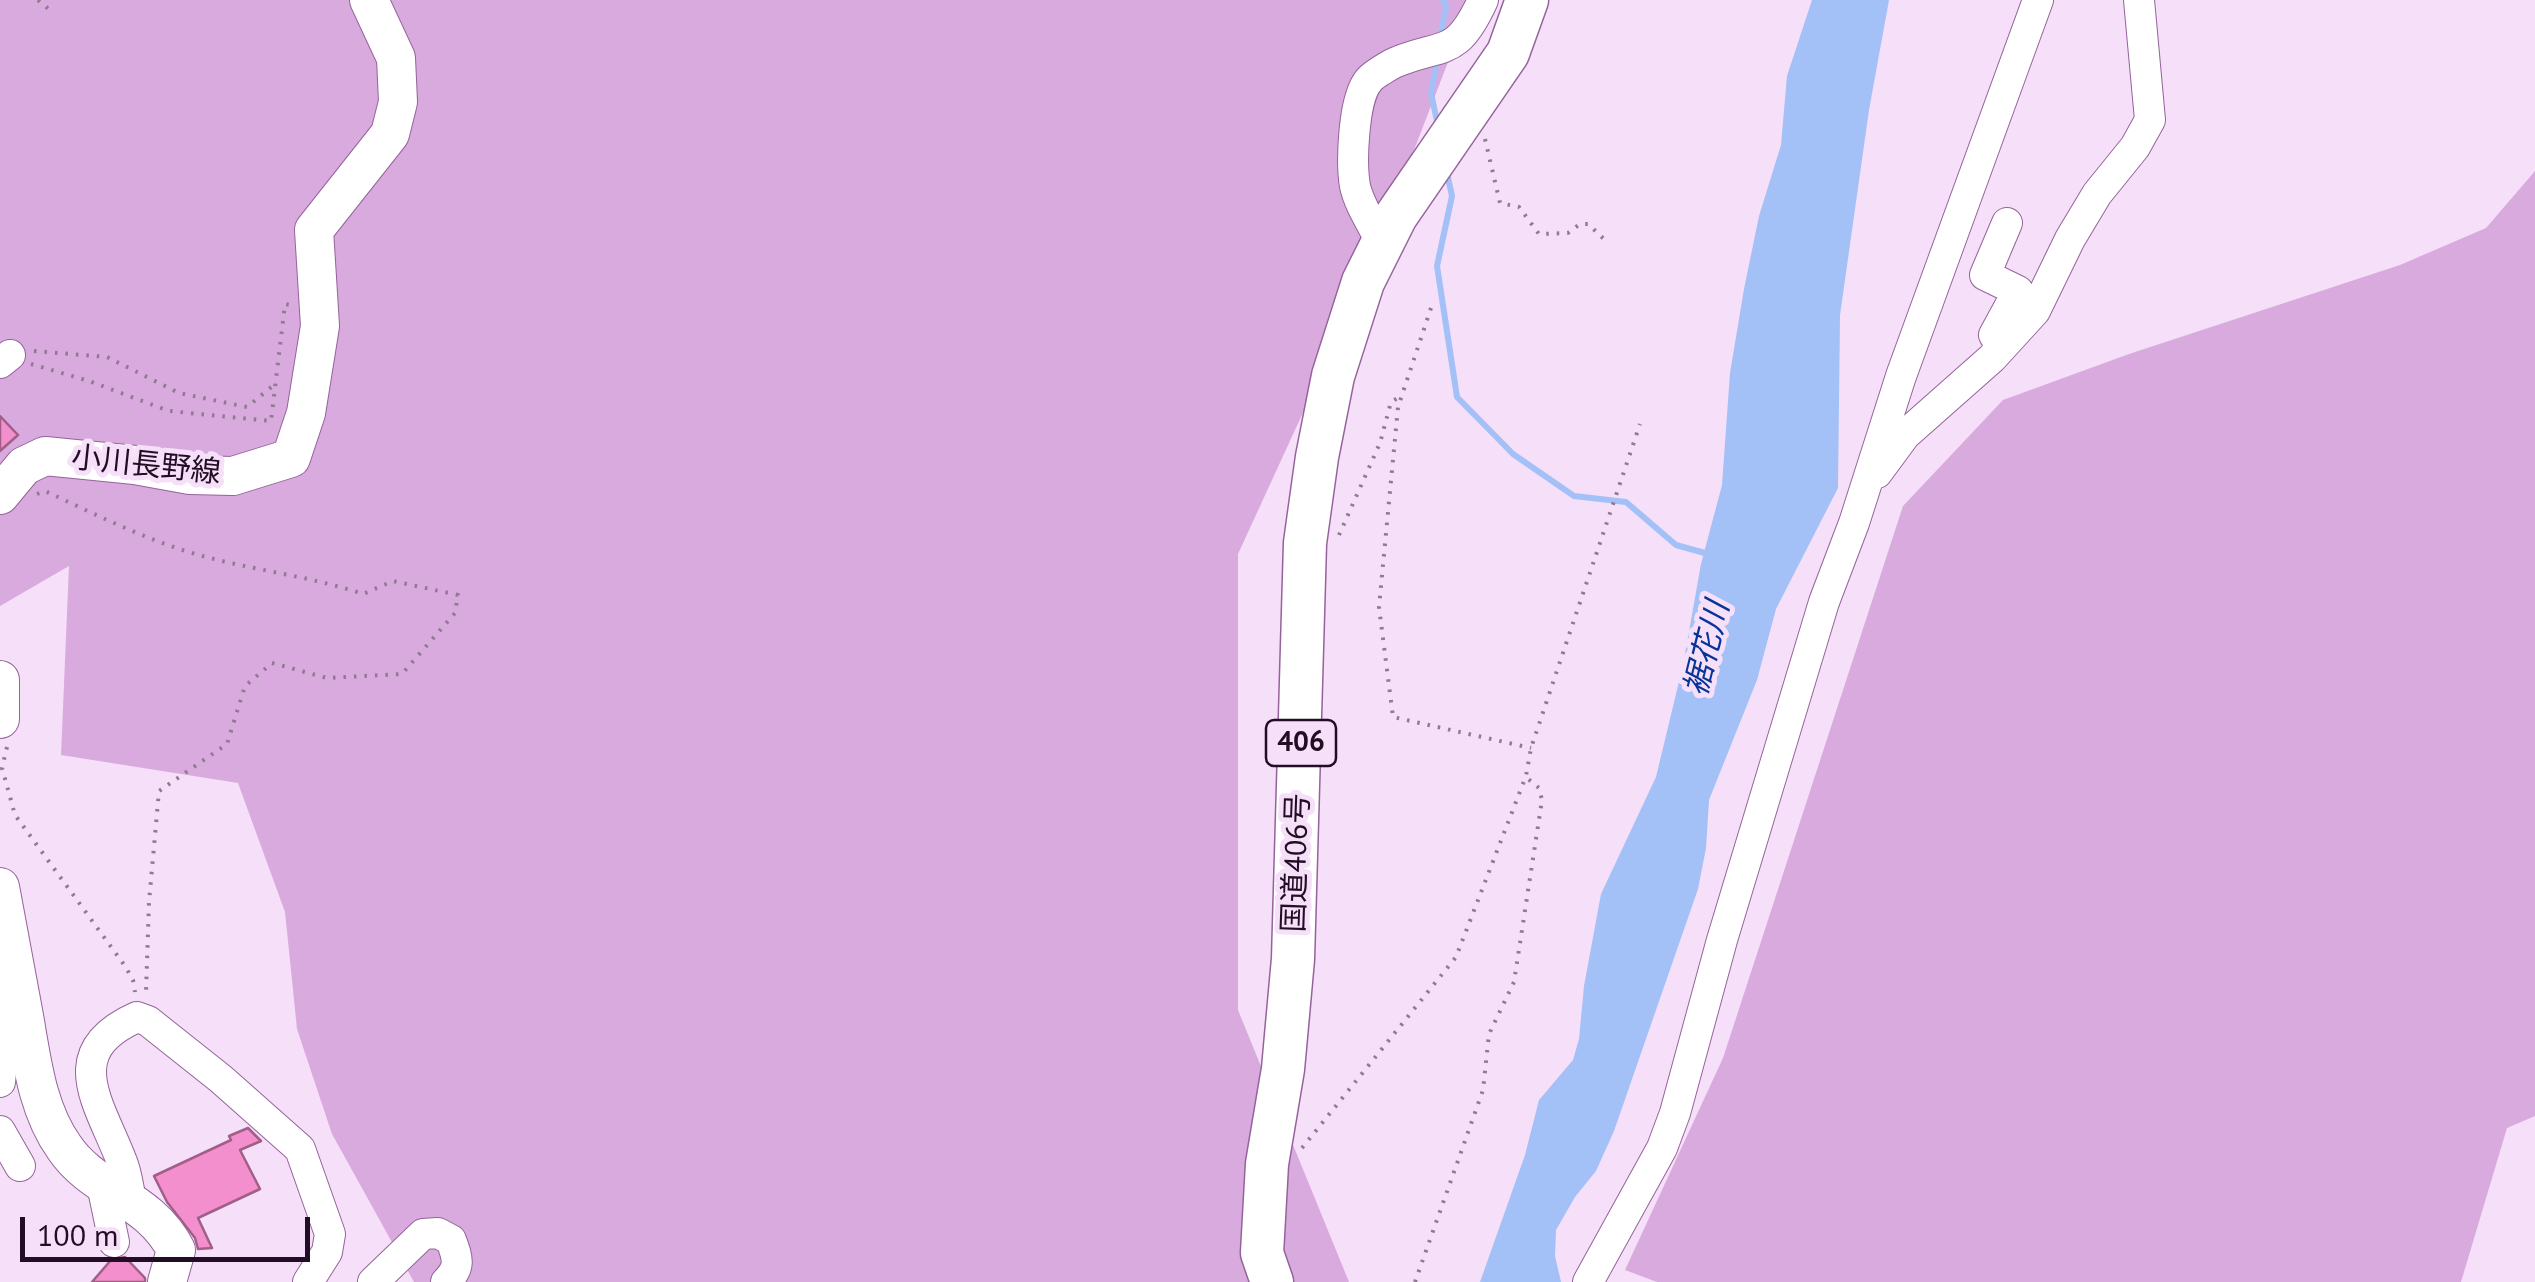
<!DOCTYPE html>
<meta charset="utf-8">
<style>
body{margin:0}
#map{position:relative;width:2535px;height:1282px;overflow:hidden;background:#f6dff8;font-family:"PT Sans",sans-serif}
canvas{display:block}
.scale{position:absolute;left:20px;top:1217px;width:290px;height:45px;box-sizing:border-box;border:5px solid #220e24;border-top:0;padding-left:12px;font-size:30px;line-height:35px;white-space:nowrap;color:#220e24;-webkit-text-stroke:8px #f6dff8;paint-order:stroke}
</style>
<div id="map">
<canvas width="2535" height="1282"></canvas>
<div class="scale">100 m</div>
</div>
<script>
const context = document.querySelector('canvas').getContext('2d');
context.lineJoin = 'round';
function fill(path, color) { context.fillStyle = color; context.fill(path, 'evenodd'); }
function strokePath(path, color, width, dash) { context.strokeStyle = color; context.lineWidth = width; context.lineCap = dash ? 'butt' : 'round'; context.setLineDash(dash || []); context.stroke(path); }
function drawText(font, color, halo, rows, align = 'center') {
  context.font = font + ' "PT Sans","Noto Sans JP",sans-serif'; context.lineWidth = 10; context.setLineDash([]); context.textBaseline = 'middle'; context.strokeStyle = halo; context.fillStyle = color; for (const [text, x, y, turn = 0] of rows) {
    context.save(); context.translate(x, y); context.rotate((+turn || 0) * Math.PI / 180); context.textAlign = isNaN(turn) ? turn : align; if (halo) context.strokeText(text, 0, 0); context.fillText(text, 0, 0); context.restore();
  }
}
const green = new Path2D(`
 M0,0H1472L1363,282L1238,554V1010L1349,1282H414L332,1134L297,1029L285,912L238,783L61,755L69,566L0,606Z
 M2535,171V1116L2507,1128L2461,1282H1657L1625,1270L1723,1058L1903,506L2003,400L2129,354L2400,265L2486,228Z`);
const water = new Path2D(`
 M1812,0H1889L1869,110L1840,315L1838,488L1776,609L1757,680L1709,800L1706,848L1698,889L1614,1131L1596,1171L1575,1197L1556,1230L1555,1256L1561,1282H1480L1525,1155L1539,1100L1573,1060L1579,1039L1584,986L1601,894L1656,777L1683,665L1701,564L1722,485L1730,373L1744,289L1759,216L1781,145L1787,76Z`);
const stream = new Path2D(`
 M1440,38L1446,6L1443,0
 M1437,60L1431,93L1438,126
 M1447,173L1452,196L1437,266L1457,397L1513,454L1574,496L1626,502L1676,545L1712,555`);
const building = new Path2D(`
 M0,416L18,435L0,451Z
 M248,1128L261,1141L240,1150L260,1189L198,1218L212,1248L198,1249L195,1238L167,1202L154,1176L231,1140L229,1136Z
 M125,1257L145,1278V1282H92L111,1260Z`);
const path = new Path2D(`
 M38,0L51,11
 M1485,139L1500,203L1519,207L1539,234L1568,233L1580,224H1588L1606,241
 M1431,308L1398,407L1379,607L1393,717L1531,748
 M34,351L107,357L179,393L247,407L275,384
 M31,364L89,381L169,411L271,421L285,304L290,305
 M37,494L45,491C101,517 158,546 218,560C267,572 316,578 363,594L393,581L458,595L455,613L402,674L327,678L272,663L245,686L227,744L159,791L149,902L146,993
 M1339,535L1380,443L1391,402L1401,396
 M7,747L2,768L15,815L125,966L133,980L135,992
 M1302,1148L1456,957L1526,776L1531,748L1640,424
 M1415,1282L1483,1090L1489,1034L1514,982L1542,800L1539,788L1527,778`);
const minor = new Path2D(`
 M1381,242C1373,225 1359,205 1355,186C1351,163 1353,98 1369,80C1374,74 1387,67 1394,63C1444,42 1456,59 1483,0
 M2000,344L1994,335L2018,291L1985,275L2007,223
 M0,363L10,355
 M1877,473L1905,435L1992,358L2035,311L2070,239L2097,194L2135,147L2150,120L2139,0
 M0,1082L8,998L15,988
 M0,1131L20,1166
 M101,1180L114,1242
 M131,1200C128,1187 127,1174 122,1162C100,1104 58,1052 137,1017L148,1021L221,1079L300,1149L330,1234L327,1252L308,1282
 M373,1282L423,1234L438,1233L451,1240C458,1259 461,1267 446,1282
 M1588,1282L1662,1148L1675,1113L1722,940L1824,602L1854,523L1901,376L2038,0`);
const major = new Path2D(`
 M0,495L24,466L45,456L135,465L190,475L233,476L291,458L306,413L320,326L314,230L390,134L398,102L396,58L369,0
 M0,680V719
 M0,887C8,930 16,973 24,1016C32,1061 37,1109 64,1147C93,1191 150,1198 176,1250L167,1282`);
const highway = new Path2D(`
 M1272,1282L1262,1253L1267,1164L1283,1069L1293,959L1305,543L1317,457L1333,376L1363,282L1396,216L1508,53L1527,0`);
const shields = [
 [1301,743,70]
];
const shieldNames = [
 ["406",1301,743]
];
const streetNames = [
 ["小川長野線",146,466,6],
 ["国道406号",1297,863,-88]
];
const waterNames = [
 ["裾花川",1708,649,-76]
];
fill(green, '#d9aade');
fill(water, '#a3c0f7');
strokePath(stream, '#a3c0f7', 6);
fill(building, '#f38fcd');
strokePath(building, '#a15e88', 2.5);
strokePath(minor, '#95639b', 32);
strokePath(major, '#95639b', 40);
strokePath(highway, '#95639b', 45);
strokePath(path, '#8f7a91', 4, [2.5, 8]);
strokePath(minor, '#fff', 30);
strokePath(major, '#fff', 38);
strokePath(highway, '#fff', 42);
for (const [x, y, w] of shields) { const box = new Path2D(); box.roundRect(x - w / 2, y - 23, w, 46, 8); context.fillStyle = '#f6dff8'; context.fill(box); strokePath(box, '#220e24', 2.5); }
drawText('bold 28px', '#220e24', null, shieldNames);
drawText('30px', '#220e24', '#f6dff8', streetNames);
drawText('italic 32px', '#073499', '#f6dff8', waterNames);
</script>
